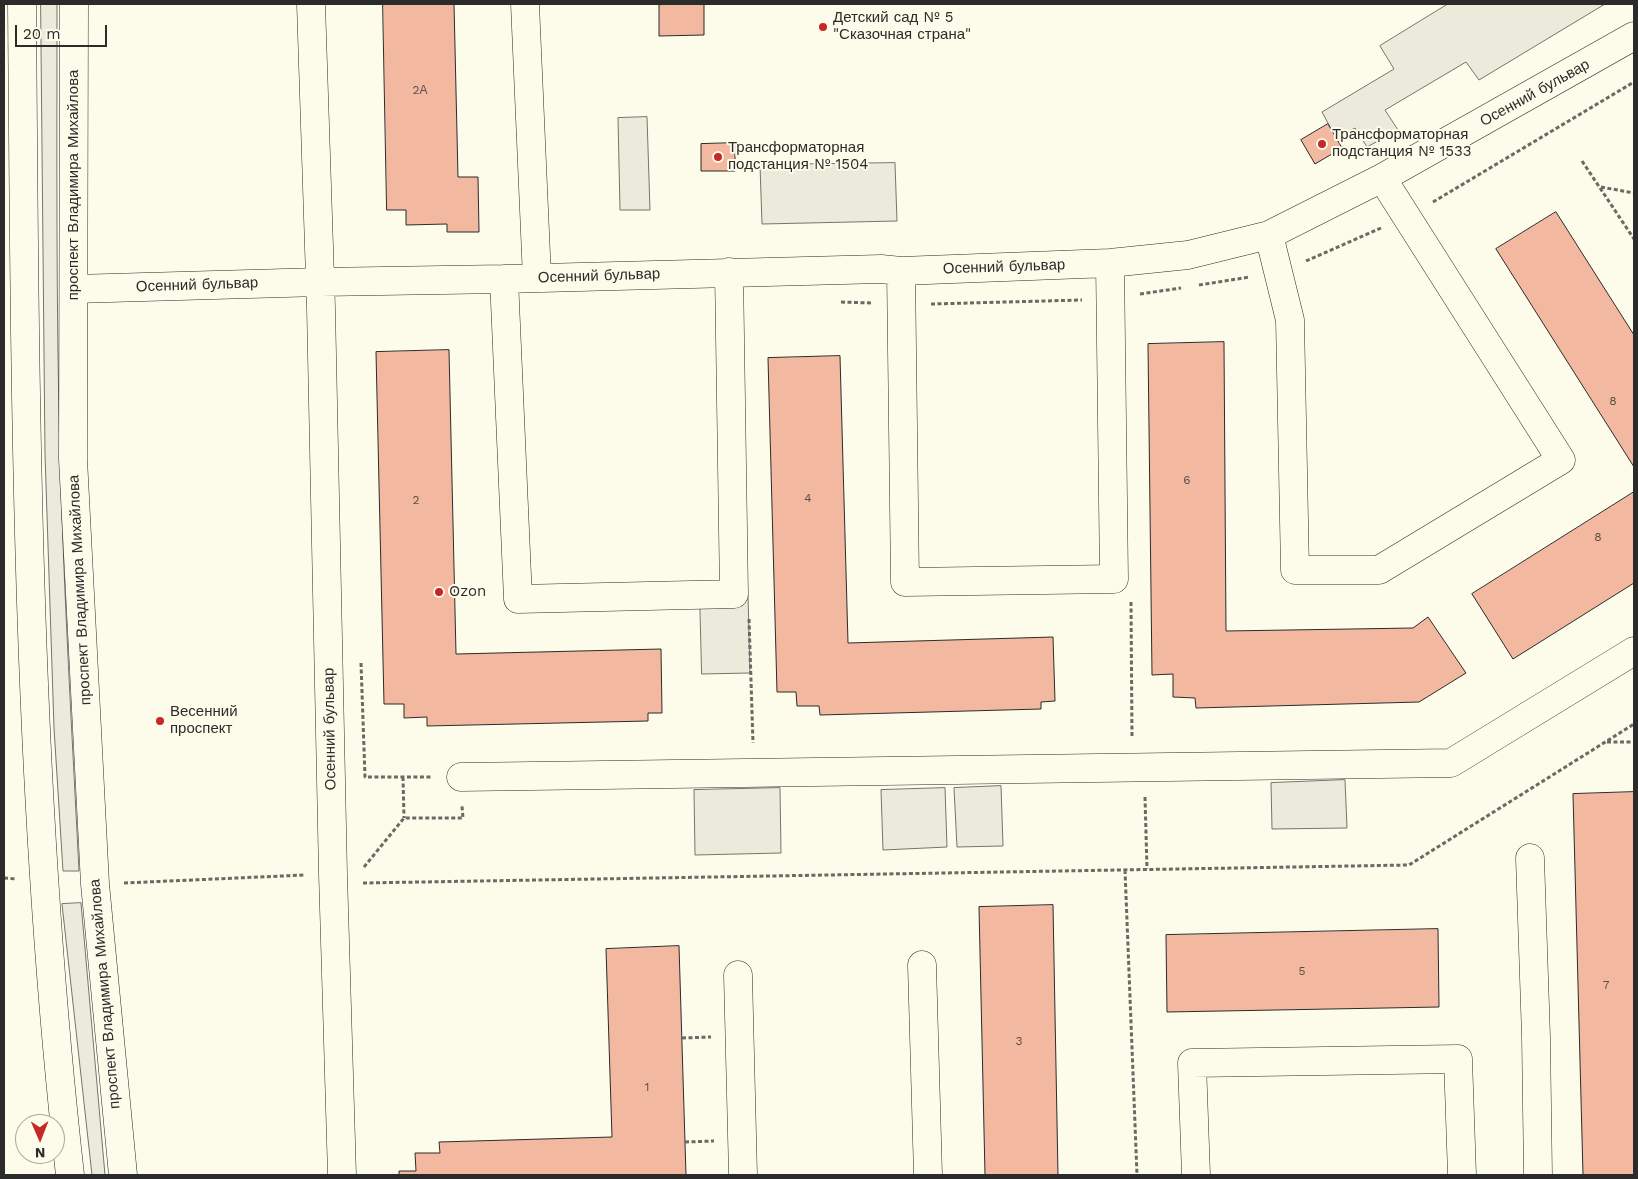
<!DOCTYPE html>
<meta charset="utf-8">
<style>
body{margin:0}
#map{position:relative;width:1638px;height:1179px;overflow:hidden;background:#fdfbea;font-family:"Work Sans",sans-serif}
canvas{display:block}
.frame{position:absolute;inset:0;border:5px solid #2b2b2b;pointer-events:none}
.north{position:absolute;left:15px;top:1114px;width:50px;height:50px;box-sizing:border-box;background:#fdfbea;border:1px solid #a9a89e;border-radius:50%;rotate:179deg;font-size:14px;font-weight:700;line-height:20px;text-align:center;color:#2b2b2b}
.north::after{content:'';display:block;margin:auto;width:18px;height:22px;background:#c62828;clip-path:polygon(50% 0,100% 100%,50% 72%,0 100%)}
.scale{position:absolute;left:15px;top:25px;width:92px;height:22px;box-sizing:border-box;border:2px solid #2b2b2b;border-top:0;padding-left:6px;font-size:15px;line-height:18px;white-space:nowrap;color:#2b2b2b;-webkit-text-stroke:4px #fdfbea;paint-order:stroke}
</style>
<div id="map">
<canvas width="1638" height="1179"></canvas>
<div class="frame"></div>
<div class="north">N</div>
<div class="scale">20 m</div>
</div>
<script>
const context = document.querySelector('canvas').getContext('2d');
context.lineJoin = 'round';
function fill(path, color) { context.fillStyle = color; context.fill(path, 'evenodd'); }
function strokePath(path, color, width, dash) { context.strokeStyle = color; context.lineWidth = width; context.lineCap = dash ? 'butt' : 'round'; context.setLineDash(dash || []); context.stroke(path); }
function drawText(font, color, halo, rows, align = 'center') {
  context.font = font + ' "Work Sans",sans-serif'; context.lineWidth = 4; context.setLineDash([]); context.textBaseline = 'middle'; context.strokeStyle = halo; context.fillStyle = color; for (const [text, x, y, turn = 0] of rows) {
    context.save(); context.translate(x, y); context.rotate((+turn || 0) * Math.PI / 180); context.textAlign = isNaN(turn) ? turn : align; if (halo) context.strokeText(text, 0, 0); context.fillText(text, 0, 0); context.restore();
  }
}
const green = new Path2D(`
 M41,4H57C57,155 56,306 60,457C64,596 72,733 79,871H63L54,728L45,454Z
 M647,117L650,210H620L618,118Z
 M1345,780L1347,828L1272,829L1271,783Z
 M1001,786L1003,846L957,847L954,788Z
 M780,788L781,853L695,855L694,790Z
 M945,788L947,847L883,850L881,790Z
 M81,903L105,1175H92L62,904Z`);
const parking = new Path2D(`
 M1448,4H1605L1479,80L1466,62L1385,110L1398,130L1367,147L1355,128L1336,138L1322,112L1394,69L1380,46Z
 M895,163L897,221L762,224L760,165Z
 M700,595H748L750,673L702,674Z`);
const building = new Path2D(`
 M383,4H454L458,177H478L479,232H447V224L406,225V210H387Z
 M704,4V35L659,36V5Z
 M1328,124L1342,148L1315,164L1301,140Z
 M735,143V171H701V144Z
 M1556,212L1634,335V467L1496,249Z
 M1224,342L1226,631L1413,628L1428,617L1466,673L1419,702L1196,708L1195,698L1173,697V674L1152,675L1148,344Z
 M449,350L456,654L661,649L662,713H648V721L427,726V717L404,718V704H384L376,352Z
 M840,356L848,643L1053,637L1055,701L1041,702V709L820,715L819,706H797L796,692H777L768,358Z
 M1634,492V583L1513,659L1472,594Z
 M1634,792V1175H1583L1573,794Z
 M1053,905L1058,1175H985L979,907Z
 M1438,929L1439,1007L1167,1012L1166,935Z
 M679,946L686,1175H399V1171H416L415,1153H440L439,1142L612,1137L606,949Z`);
const path = new Path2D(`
 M1582,161L1634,239
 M1601,187L1634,193
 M1433,202L1634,82
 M1306,261L1381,228
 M1199,285L1250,277
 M1140,294L1181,288
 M841,302L872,303
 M931,304L1082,300
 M1131,602L1132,738
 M749,619L753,743
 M361,663L365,777H431
 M1607,742H1634
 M403,777L404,818
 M1145,797L1147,869
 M364,867L404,818H463L462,806
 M1125,870L1137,1175
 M4,878L16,879
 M124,883L305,875
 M363,883L1409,865L1634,724
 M682,1038L711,1037
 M685,1142L714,1141`);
const minor = new Path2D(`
 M311,4L321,308L333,874L342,1175
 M525,4L537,278
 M1269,235L1290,320L1295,570H1379L1561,460L1382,178
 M901,271L905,582L1114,579L1110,263
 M504,279L518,599L734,594L729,272
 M74,289L320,282L504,279L881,269L901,271L1110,263L1188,255L1269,235L1382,178L1634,36
 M461,777L1451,763L1634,651
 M1530,858L1536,1037L1538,1175
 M922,965L928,1175
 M738,975L743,1175
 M1196,1175L1192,1063L1458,1059L1462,1175`);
const major = new Path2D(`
 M22,4C25,395 26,786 70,1175
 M74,4L73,459L95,884L123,1175`);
const markers = [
 [823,27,5,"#c62828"],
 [1322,144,5,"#c62828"],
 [718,157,5,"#c62828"],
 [439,592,5,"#c62828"],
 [160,721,5,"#c62828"]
];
const numberNames = [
 ["2А",420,90],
 ["8",1613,401],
 ["6",1187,480],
 ["4",808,498],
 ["2",416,500],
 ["8",1598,537],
 ["5",1302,971],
 ["7",1606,985],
 ["3",1019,1041],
 ["1",647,1087]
];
const poiNames = [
 ["Детский сад № 5",833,18],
 ["\"Сказочная страна\"",833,35],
 ["Трансформаторная",1332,135],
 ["подстанция № 1533",1332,152],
 ["Трансформаторная",728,148],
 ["подстанция № 1504",728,165],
 ["Ozon",449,592],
 ["Весенний",170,712],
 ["проспект",170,729]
];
const streetNames = [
 ["Осенний бульвар",1535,93,-29],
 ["проспект Владимира Михайлова",74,185,-90],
 ["Осенний бульвар",1004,267,-2],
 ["Осенний бульвар",599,276,-2],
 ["Осенний бульвар",197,285,-2],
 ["проспект Владимира Михайлова",80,590,-93],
 ["Осенний бульвар",330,729,-91],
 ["проспект Владимира Михайлова",105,994,-95]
];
fill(green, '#ecebdb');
strokePath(green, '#74746e', 1);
fill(parking, '#eceadb');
strokePath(parking, '#74746e', 1);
fill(building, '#f2b8a0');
strokePath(building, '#2b2b2b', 1);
strokePath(minor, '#2b2b2b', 29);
strokePath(major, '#2b2b2b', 29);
strokePath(path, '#6a6964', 3, [4, 2.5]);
strokePath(minor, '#fdfbea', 28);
strokePath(major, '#fdfbea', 28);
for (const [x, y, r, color] of markers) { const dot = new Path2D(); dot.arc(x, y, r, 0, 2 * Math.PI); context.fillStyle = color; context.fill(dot); strokePath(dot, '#fdfbea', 2); }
drawText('12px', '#5d4e48', null, numberNames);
drawText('15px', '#2b2b2b', '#fdfbea', poiNames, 'left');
drawText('15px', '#2b2b2b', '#fdfbea', streetNames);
</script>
